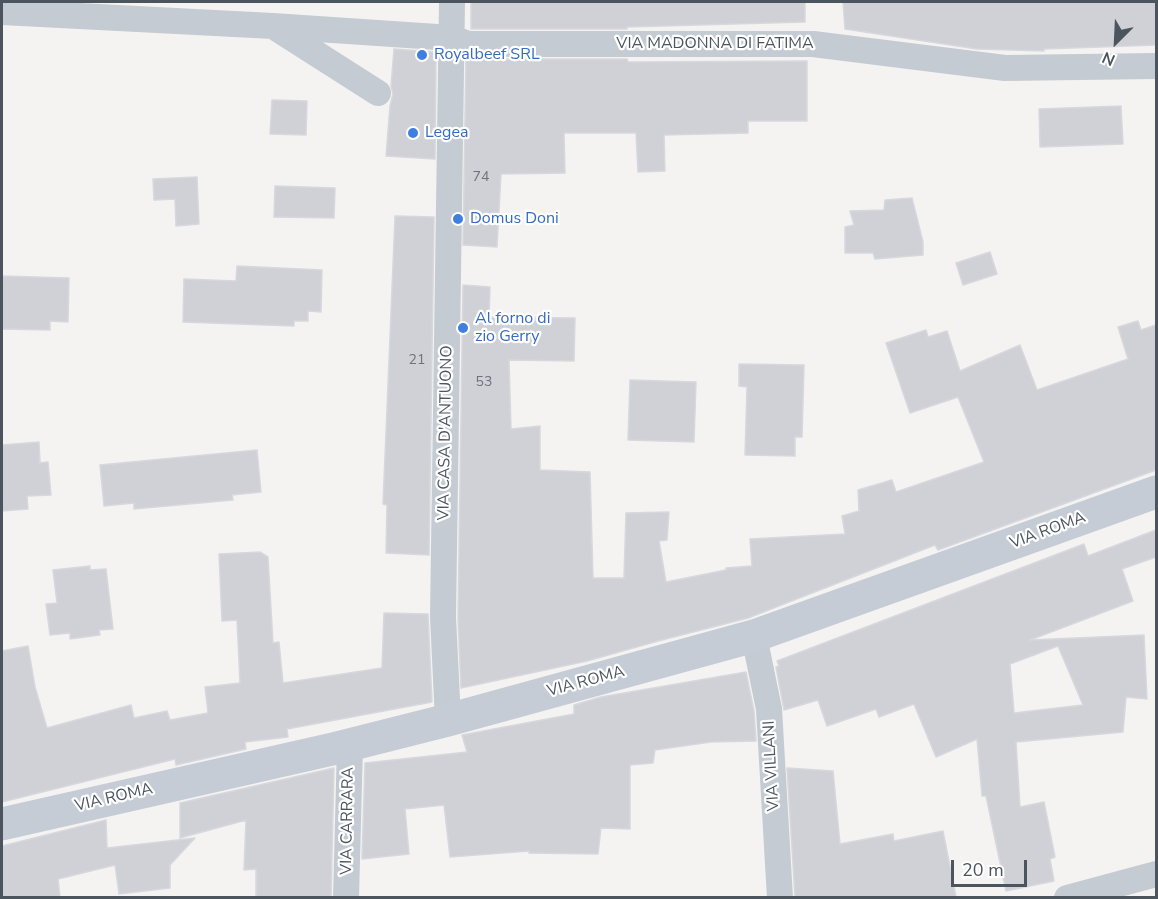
<!DOCTYPE html>
<style>
body{margin:0}
#map{position:relative;width:1158px;height:899px;overflow:hidden;background:#f4f3f2;font-family:"Nunito Sans",sans-serif}
canvas{display:block}
.frame{position:absolute;inset:0;border:3px solid #4c545e;pointer-events:none}
.north{position:absolute;left:1086px;top:12px;width:60px;height:60px;-webkit-text-stroke:4px #fff;paint-order:stroke;rotate:204deg;font-size:16px;font-weight:700;line-height:24px;text-align:center;color:#4c545e}
.north::after{content:'';display:block;margin:auto;width:21px;height:27px;background:#4c545e;clip-path:polygon(50% 0,100% 100%,50% 72%,0 100%)}
.scale{position:absolute;left:951px;top:860px;width:76px;height:27px;box-sizing:border-box;border:3px solid #4c545e;border-top:0;padding-left:8px;font-size:18px;line-height:21px;white-space:nowrap;color:#4c545e;-webkit-text-stroke:4px #fff;paint-order:stroke}
</style>
<div id="map">
<canvas width="1158" height="899"></canvas>
<div class="frame"></div>
<div class="north">N</div>
<div class="scale">20 m</div>
</div>
<script>
const context = document.querySelector('canvas').getContext('2d');
context.lineJoin = 'round';
function fill(path, color) { context.fillStyle = color; context.fill(path, 'evenodd'); }
function strokePath(path, color, width, dash) { context.strokeStyle = color; context.lineWidth = width; context.lineCap = dash ? 'butt' : 'round'; context.setLineDash(dash || []); context.stroke(path); }
function drawText(font, color, halo, rows, align = 'center') {
  context.font = font + ' "Nunito Sans",sans-serif'; context.lineWidth = 4.5; context.setLineDash([]); context.textBaseline = 'middle'; context.strokeStyle = halo; context.fillStyle = color; for (const [text, x, y, turn = 0] of rows) {
    context.save(); context.translate(x, y); context.rotate((+turn || 0) * Math.PI / 180); context.textAlign = isNaN(turn) ? turn : align; if (halo) context.strokeText(text, 0, 0); context.fillText(text, 0, 0); context.restore();
  }
}
const building = new Path2D(`
 M471,2H805V22L627,27V29H471Z
 M843,2H1156V45L1044,49V51L977,49L845,29Z
 M394,49L436,52L435,159L386,156L390,106L393,94L391,86Z
 M466,59H627L628,62L807,61V121H748V133L664,135L665,171L638,172L636,133H564L565,173L501,174L497,247L463,245Z
 M272,100L307,101L306,135L270,134Z
 M1121,106L1123,144L1040,147L1039,109Z
 M197,177L199,224L176,226L175,199L154,200L153,179Z
 M275,186L335,188L334,218L274,217Z
 M912,198L923,242V255L875,259L873,253H845V227L854,225L850,211L884,210L885,200Z
 M395,216L434,217L429,555L386,553L387,505L383,504Z
 M990,252L997,274L963,285L956,263Z
 M237,266L322,270L321,312L308,311V321H294V326L183,322L184,279L236,281Z
 M2,276L69,278L68,322L50,321V330L2,329Z
 M463,285L490,287L489,317L575,318L574,361L509,360L511,429L540,426V470L590,472L593,578H624L626,513L669,512L667,540L659,541L666,582L726,570V568L752,566L750,539L845,534L842,516L859,511L858,490L892,480L896,492L984,462L958,397L910,413L886,343L926,330L928,337L947,331L960,371L1020,345L1037,390L1128,359L1118,327L1138,321L1141,330L1156,325V470L938,550L935,545L748,618L658,641L587,661L461,688L458,617Z
 M739,364L804,365L802,437H795V456L745,455L747,387L739,386Z
 M630,380L696,382L694,442L628,440Z
 M39,442L40,463L48,462L51,495L27,496L28,509L2,511V445Z
 M257,450L261,492L232,495L233,500L134,509V503L104,506L100,465Z
 M1156,530V557L1122,569L1133,601L1030,640L1144,635L1147,699L1126,697L1123,732L1016,742L1020,807L1044,802L1055,857L1050,859L1054,881L1006,891L986,796H982L977,739L936,757L914,704L879,717L876,709L827,726L818,700L784,710L776,667L779,666L777,661L1084,544L1088,556ZM1058,646L1083,705L1014,713L1010,664Z
 M260,552L268,557L273,643L279,642L283,683L382,668L384,613L428,614L432,702L287,729L288,737L245,742L246,749L176,765L175,759L2,802V651L28,646L35,687L47,728L131,705L134,718L167,711L170,720L208,713L205,687L240,683L237,620L222,621L219,554Z
 M90,566V570L106,569L113,629L99,630L100,635L70,639V633L50,635L46,604L57,603L53,570Z
 M746,672L754,711L756,741L711,742L655,750L653,763L630,765V829L601,828L598,854L529,853V851L450,857L444,805L405,809L409,854L362,859L365,763L467,752L462,735L574,714V705L601,697Z
 M334,768L331,897H256V869L244,870L246,820L180,838V803Z
 M787,768L833,771L840,844L893,834L894,841L943,831L956,897H795Z
 M106,820L107,848L195,838L170,865V888L119,894L115,865L58,879L60,897H2V846Z`);
const street = new Path2D(`
 M2,12L273,26L452,38L468,44H813L1005,68L1156,66
 M276,28L378,93
 M754,636L769,709L780,898
 M448,720L443,617L452,2
 M346,898L350,745
 M1067,898L1156,874`);
const secondary = new Path2D(`
 M2,824L337,748L448,720L754,636L1156,492`);
const markers = [
 [422,55,6,"#3f7fe0"],
 [413,133,6,"#3f7fe0"],
 [458,219,6,"#3f7fe0"],
 [463,328,6,"#3f7fe0"]
];
const numberNames = [
 ["74",481,178],
 ["21",417,361],
 ["53",484,383]
];
const streetNames = [
 ["VIA MADONNA DI FATIMA",715,44],
 ["VIA CASA D'ANTUONO",446,433,-89],
 ["VIA ROMA",1048,531,-20],
 ["VIA ROMA",586,682,-15],
 ["VIA VILLANI",772,766,-93],
 ["VIA ROMA",114,798,-13],
 ["VIA CARRARA",348,821,-89]
];
const shopNames = [
 ["Royalbeef SRL",434,55],
 ["Legea",425,133],
 ["Domus Doni",470,219],
 ["Al forno di",475,319],
 ["zio Gerry",475,337]
];
fill(building, '#d0d1d6');
strokePath(building, '#d7d8dd', 1.5);
strokePath(street, '#c5cbd2', 26);
strokePath(secondary, '#c5ccd6', 33);
for (const [x, y, r, color] of markers) { const dot = new Path2D(); dot.arc(x, y, r, 0, 2 * Math.PI); context.fillStyle = color; context.fill(dot); strokePath(dot, '#fff', 2); }
drawText('14px', '#6d737c', null, numberNames);
drawText('16px', '#4c545e', '#fff', streetNames);
drawText('16px', '#366cbe', '#fff', shopNames, 'left');
</script>
